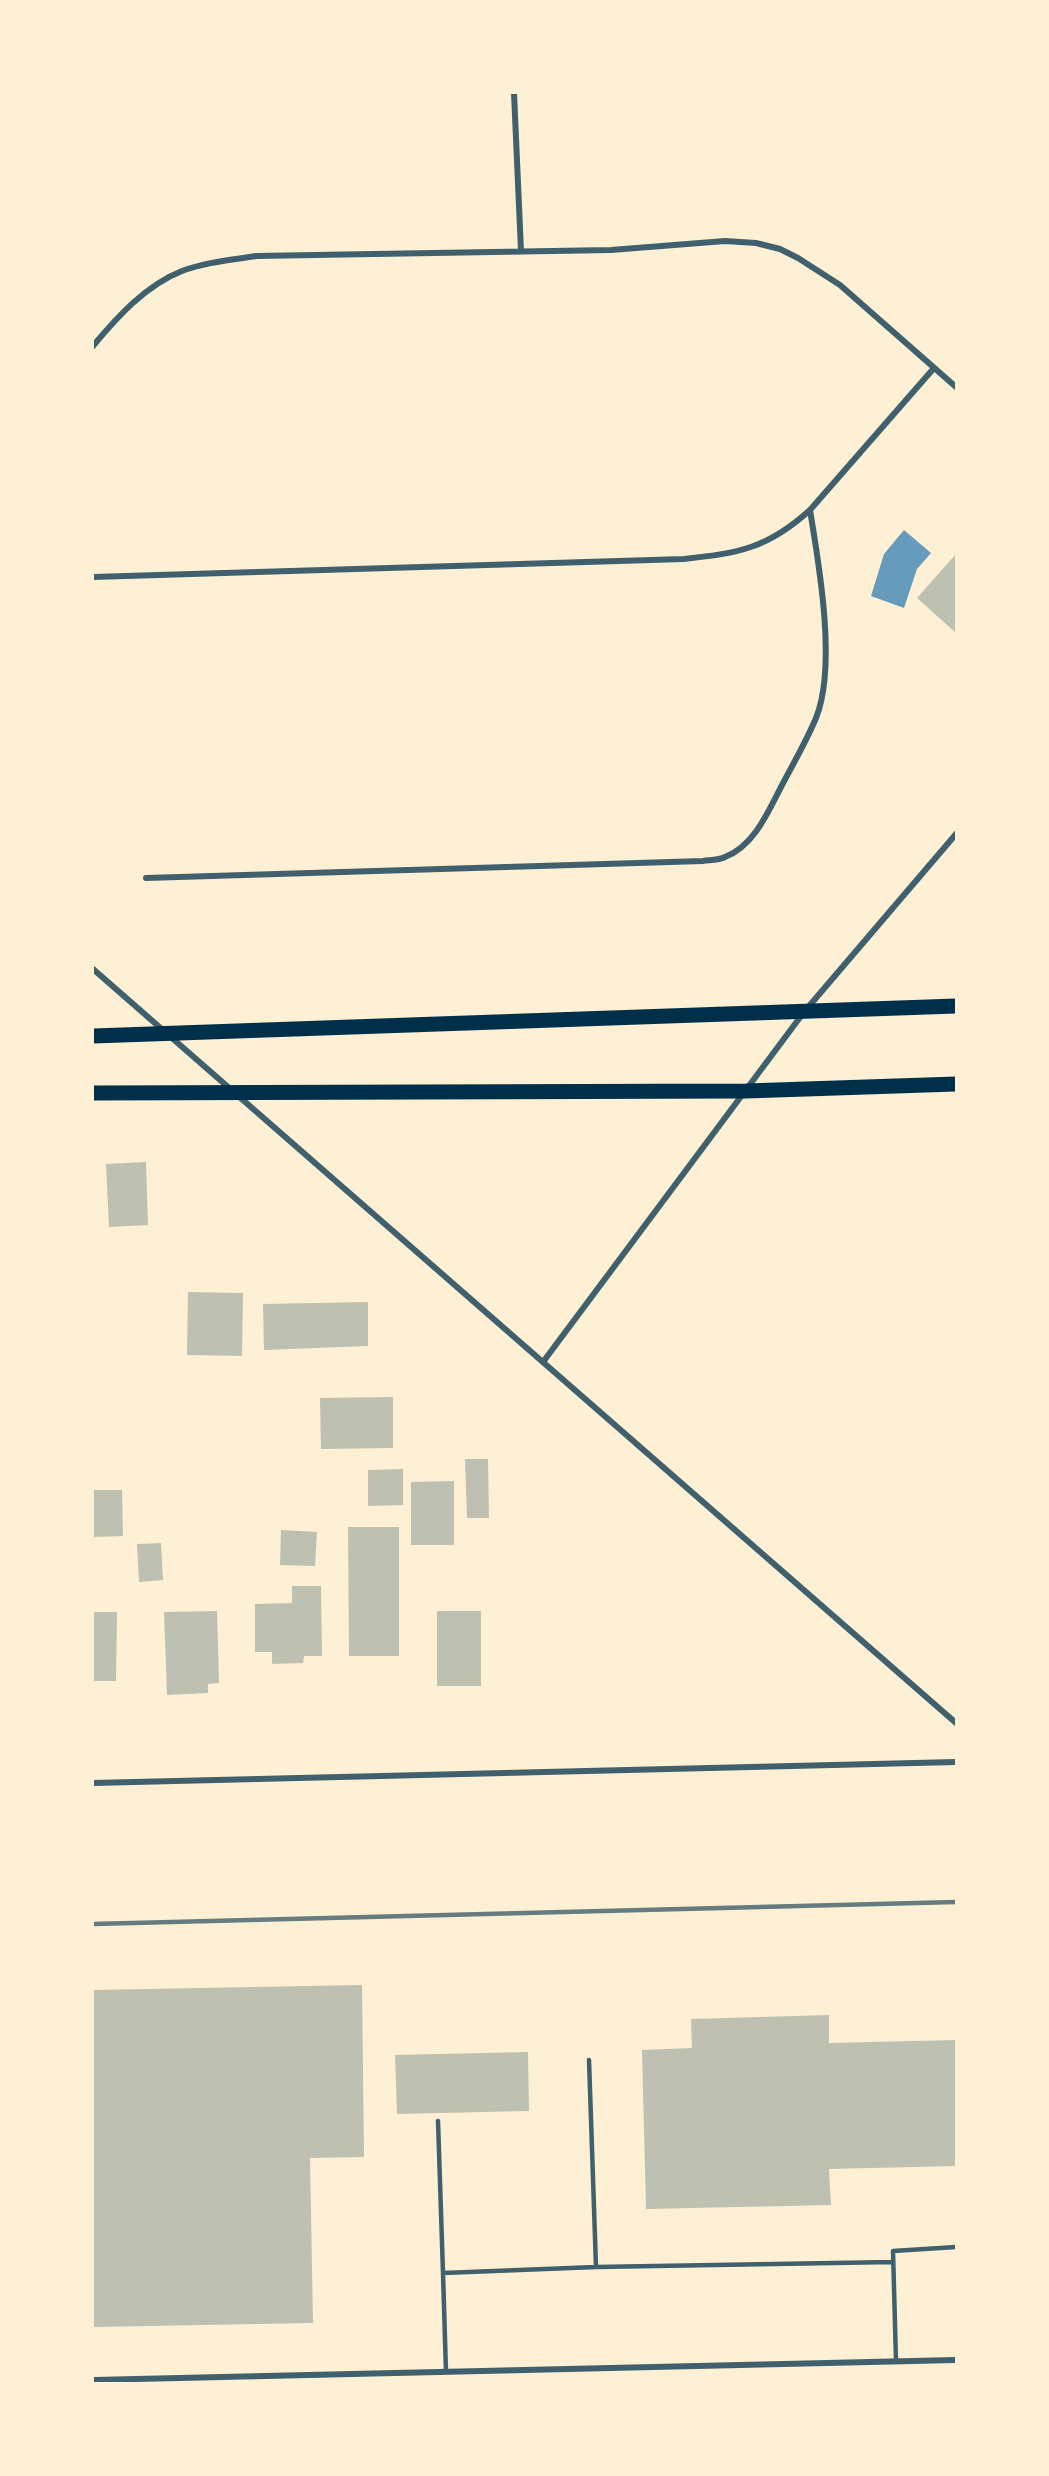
<!DOCTYPE html>
<style>
body{margin:0}
#map{position:relative;width:1049px;height:2476px;overflow:hidden;background:#fdf0d5;font-family:Poppins,sans-serif}
canvas{display:block}
.frame{position:absolute;inset:0;border:94px solid #fdf0d5;pointer-events:none}
</style>
<div id="map">
<canvas width="1049" height="2476"></canvas>
<div class="frame"></div>
</div>
<script>
const context = document.querySelector('canvas').getContext('2d');
context.lineJoin = 'round';
function fill(path, color) { context.fillStyle = color; context.fill(path, 'evenodd'); }
function strokePath(path, color, width, dash) { context.strokeStyle = color; context.lineWidth = width; context.lineCap = dash ? 'butt' : 'round'; context.setLineDash(dash || []); context.stroke(path); }
const water = new Path2D(`
 M904,530L931,553L917,569L904,608L871,596L884,554Z`);
const building = new Path2D(`
 M956,554V633L917,598Z
 M146,1162L148,1225L109,1227L106,1164Z
 M188,1292L243,1293L242,1356L187,1355Z
 M368,1302V1346L264,1350L263,1304Z
 M393,1397V1448L321,1449L320,1398Z
 M465,1459H488L489,1518H467Z
 M403,1469V1505L368,1506V1470Z
 M454,1481V1545H411V1482Z
 M93,1490H122L123,1536L93,1537Z
 M348,1527H399V1656H349Z
 M281,1530L317,1532L315,1566L280,1565Z
 M161,1543L163,1580L139,1582L137,1544Z
 M292,1586H321L322,1656H304L303,1663L272,1664V1652H255V1604L292,1603Z
 M217,1611L219,1683L208,1684V1693L167,1695L164,1612Z
 M437,1611H481V1686H437Z
 M93,1612H117L116,1681H93Z
 M362,1985L364,2157L310,2158L313,2323L93,2327V1990Z
 M829,2015V2043L956,2040V2166L829,2169L831,2205L646,2209L642,2050L692,2048L691,2019Z
 M528,2052L529,2111L397,2114L395,2055Z`);
const service = new Path2D(`
 M438,2121L443,2273L596,2267L589,2060
 M596,2267L893,2262
 M443,2273L446,2372
 M896,2361L893,2251L956,2247`);
const minor = new Path2D(`
 M514,93L521,251
 M93,346C117,317 146,285 182,271C206,262 231,260 256,256L611,250L725,241L756,243L780,249L798,258L840,285L956,387
 M93,577L684,559C740,553 768,548 810,510L934,368
 M146,878L703,861C710,860 719,860 725,857C754,846 768,812 781,787C793,764 806,742 816,718C837,666 819,565 810,510
 M93,969L956,1723
 M543,1362L804,1012L956,834
 M93,1783L956,1762
 M93,2380L956,2360`);
const primary = new Path2D(`
 M93,1036L956,1006
 M93,1093L746,1091L956,1084`);
const rail = new Path2D(`
 M93,1924L956,1902`);
fill(water, '#669bbc');
fill(building, '#bec0b2');
strokePath(service, '#3f606c', 4.5);
strokePath(minor, '#3f606c', 6);
strokePath(primary, '#003049', 15);
strokePath(rail, '#657d81', 4.5);
</script>
